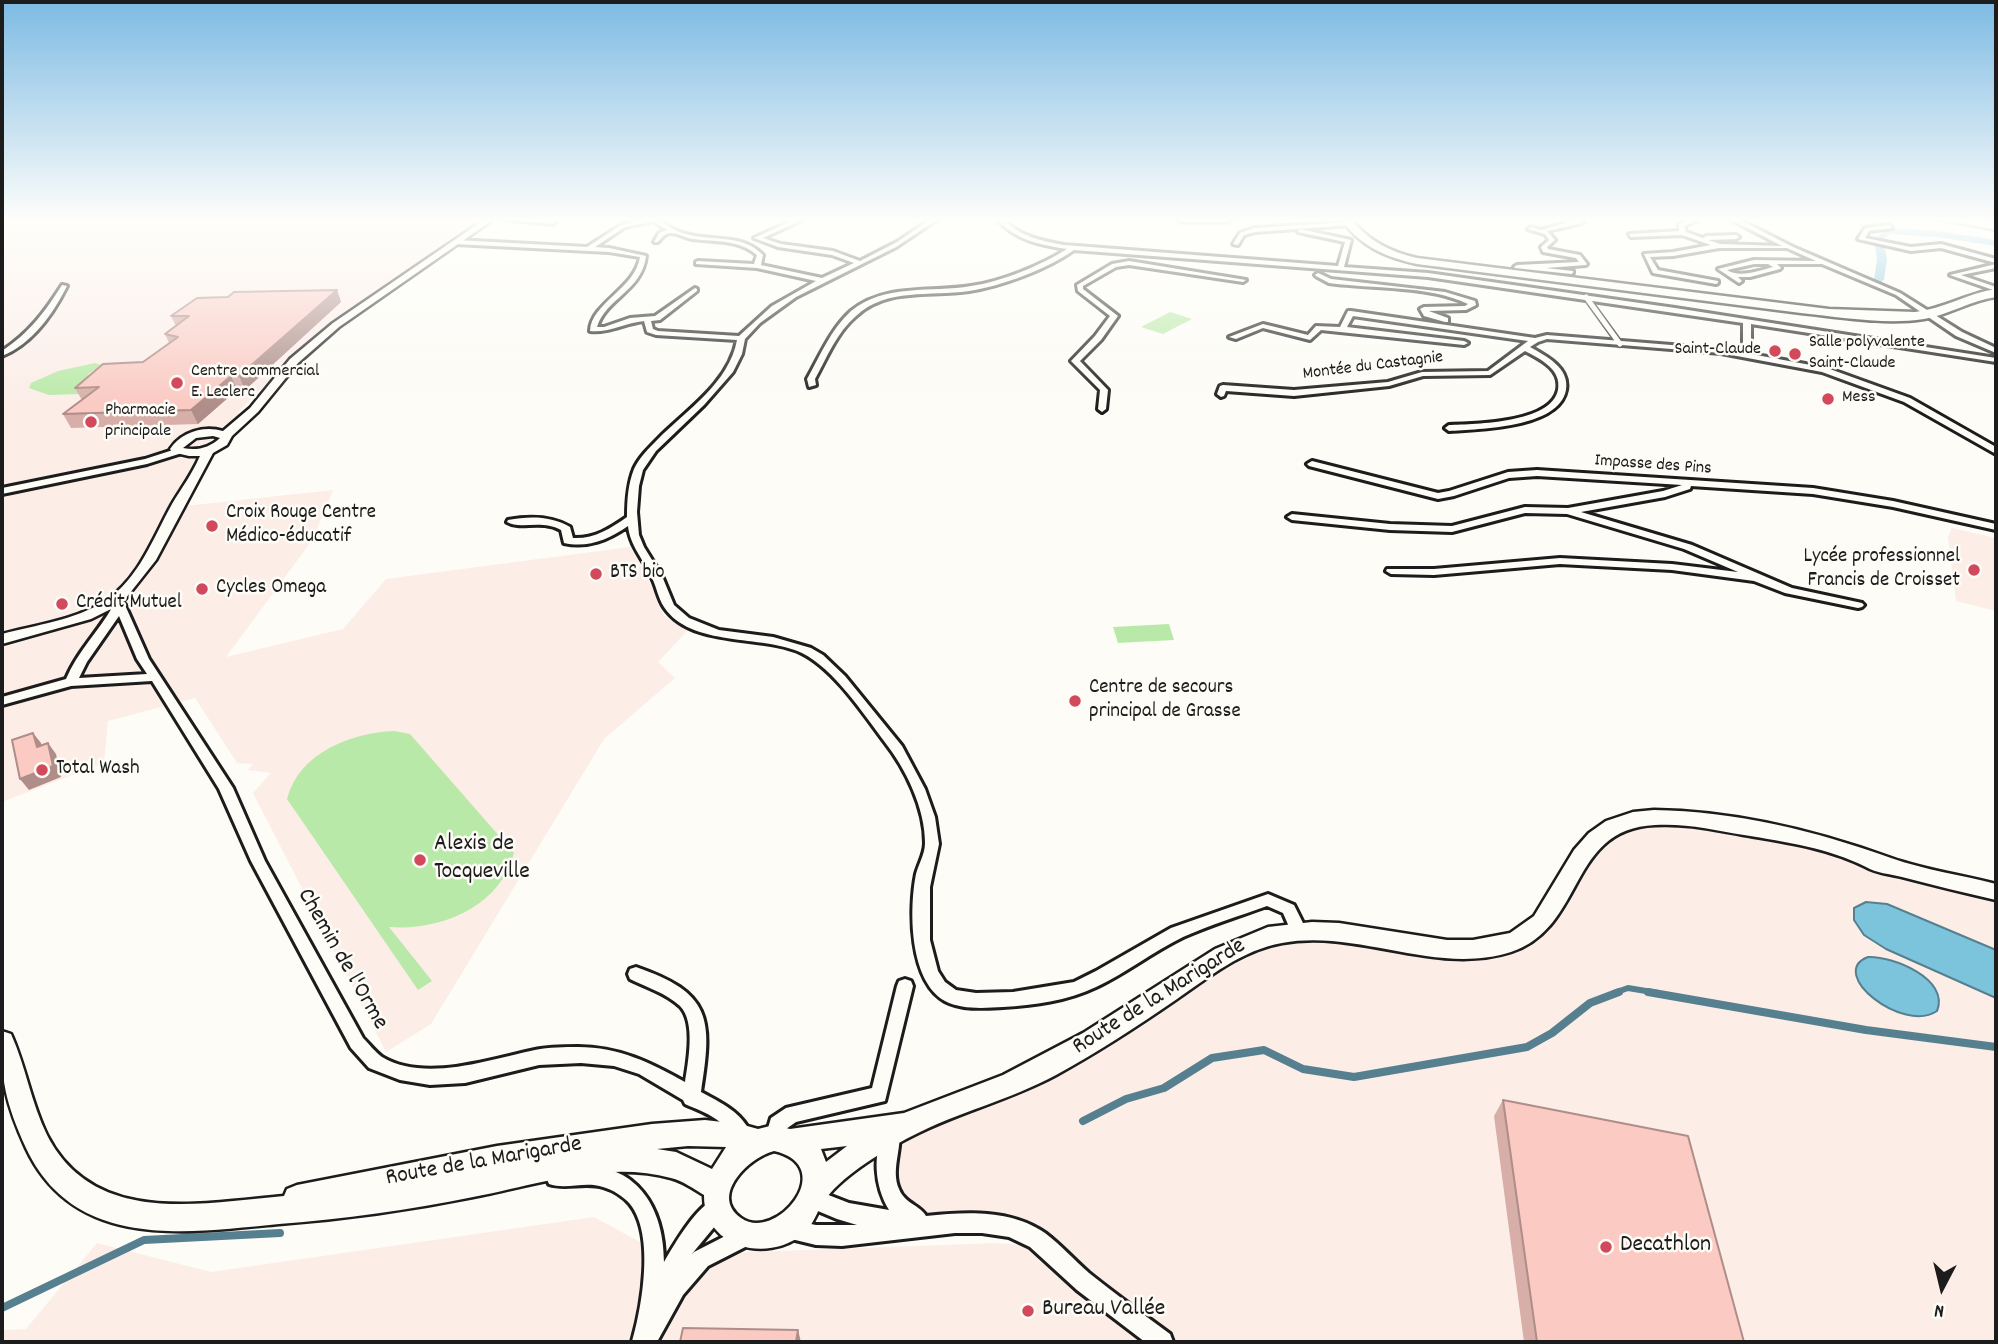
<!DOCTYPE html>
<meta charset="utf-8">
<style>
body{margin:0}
#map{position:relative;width:1998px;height:1344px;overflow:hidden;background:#fdfcf7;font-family:Dekko,sans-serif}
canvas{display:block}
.frame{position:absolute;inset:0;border:4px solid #1c1c1c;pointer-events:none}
.north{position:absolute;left:1907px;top:1253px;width:70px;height:70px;-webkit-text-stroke:5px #fdfcf7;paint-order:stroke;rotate:187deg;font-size:19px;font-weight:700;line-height:28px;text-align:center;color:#1c1c1c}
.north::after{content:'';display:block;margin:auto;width:24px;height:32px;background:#1c1c1c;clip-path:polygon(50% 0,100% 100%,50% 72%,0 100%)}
</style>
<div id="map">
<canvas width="1998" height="1344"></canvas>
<div class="frame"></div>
<div class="north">N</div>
</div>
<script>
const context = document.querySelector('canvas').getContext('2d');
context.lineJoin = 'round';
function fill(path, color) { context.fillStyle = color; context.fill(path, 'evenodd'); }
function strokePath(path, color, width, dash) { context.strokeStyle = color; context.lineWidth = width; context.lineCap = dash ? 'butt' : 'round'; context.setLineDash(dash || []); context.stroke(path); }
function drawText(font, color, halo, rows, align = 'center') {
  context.font = font + ' Dekko,sans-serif'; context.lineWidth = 5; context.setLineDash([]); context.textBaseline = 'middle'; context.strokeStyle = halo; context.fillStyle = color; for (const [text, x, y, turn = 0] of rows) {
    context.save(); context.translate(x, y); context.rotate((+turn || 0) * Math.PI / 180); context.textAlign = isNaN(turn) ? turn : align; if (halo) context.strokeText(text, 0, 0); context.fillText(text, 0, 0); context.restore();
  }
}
const built = new Path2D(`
 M2,219H486L323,327L241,409L185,506L333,490L313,539L226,657L343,629L386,579L630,547L659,599L663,615L687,631L658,662L675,678L604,739L431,1024L386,1052L253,793L271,773L248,770L253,764L237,763L195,698L108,721L104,763L2,802Z
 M1952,528L1996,538V611L1956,601L1948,537Z
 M1714,817L1996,897V1342H2V1330L26,1329L97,1243L211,1272L594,1217L664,1255L999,1243L1043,1247L1007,1227L915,1221L886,1165L913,1121L987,1092L1280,932L1428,944L1515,941L1563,896L1617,826Z`);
const green = new Path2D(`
 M1170,312L1192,319L1163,334L1141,327Z
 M95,363L101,365L87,375L93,376L79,394L49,395L29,388L31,383L58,371Z
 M1169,624L1174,640L1118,643L1113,627Z
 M394,731L410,734L514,853C500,907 441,931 389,927L432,981L418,990L287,799C299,753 350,733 394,731Z`);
const water = new Path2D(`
 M1866,902L1887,904L1996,950V998L1886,949L1864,935L1854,920V908Z
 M1868,957C1893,956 1950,979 1937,1011C1903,1034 1826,973 1868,957Z`);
const streamFar2 = new Path2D(`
 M1931,219L1996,231`);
const streamFar1 = new Path2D(`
 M1614,993L1628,988L1658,993`);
const stream = new Path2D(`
 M1648,992L1866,1030L1996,1047
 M1083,1121L1126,1099L1164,1088L1212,1058L1264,1050L1303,1069L1354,1077L1527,1047L1552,1033L1590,1003L1619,992
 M2,1308L144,1240L280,1233`);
const canal = new Path2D(`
 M1984,219H1996V224L1985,221Z
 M1887,228L1937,231L1996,240V246L1937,237L1889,234L1883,240L1887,259L1884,280L1879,283L1874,280L1877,259L1874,240Z`);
const pedestrian = new Path2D(`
 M1586,297L1620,344`);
const minor = new Path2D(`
 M503,219H535L556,222L553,224Z
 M646,219C665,219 669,230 686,234C713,242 741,233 763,255L761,265L822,278L854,263L832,255L778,247L754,238L796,219H804L763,238L781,244L833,251L860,261L897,242L931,219H938L896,247L796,297L760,323L745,339L742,354L733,372L704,405L656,451L643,470L639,486L637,512L639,535L644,547L662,576L674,605L689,618L719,630L773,637L811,648L823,655L845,676L902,746L925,789L935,817L939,844L930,887V940L938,971L945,982L956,990L976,993L1013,992L1074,982L1096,971L1171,928L1268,894L1294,905L1307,931L1305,936L1299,937L1293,936L1283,913L1267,906C1239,916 1210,925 1183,937C1152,952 1126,973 1096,987C1067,1001 1034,1005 1003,1007C985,1008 962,1010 945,1001C909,981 909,909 916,874C919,863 925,854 925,843C925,808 906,769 884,741C863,713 834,669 802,653C762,634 691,648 664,607C658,598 657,588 652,578C644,560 630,546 628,526C608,540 588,548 564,543L561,530C541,519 520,530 507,522L508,520C530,516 551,516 570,527L573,538C594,539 610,529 627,517C627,500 628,484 634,469C639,458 649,448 658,439C687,410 729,383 737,340L656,335L647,332L644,321C625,323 609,333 590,331C591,303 635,289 640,257L609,252L456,244L453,242L456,240L587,247L621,225ZM653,221L667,230L659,233L654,242H658C661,238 665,233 671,233C678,233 686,238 693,239C716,242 738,239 757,255L754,264L698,261L696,262V264L757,268L816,281L772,306L739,336L658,331L653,329L651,321L660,320L697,291V289L695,288L655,316L630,318L604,327H597C606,298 642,291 646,256L609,248L595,247L625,227Z
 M997,219H1003C1019,236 1041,241 1064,245L1338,266L1345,242L1298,232L1300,229L1351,240L1344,267L1428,273L1675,308L1996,358V362L1751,324V354L1827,368L1910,398L1996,447V454L1904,402L1822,372L1721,353L1547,339L1538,342L1530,347C1546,356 1570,368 1566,390C1559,428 1479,429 1449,431L1445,428L1449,425C1476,424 1551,423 1558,390C1562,369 1540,359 1525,351L1490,375L1423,376L1389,386L1294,396L1226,391L1224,396L1221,397L1217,394L1220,386L1223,385L1294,390L1388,382L1422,372L1488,371L1528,341L1353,316L1347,327L1464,341L1468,343L1464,345L1321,330L1310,340L1263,328L1236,339L1229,337L1263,324L1308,335L1316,326L1340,327L1348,311H1351L1535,338L1547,335L1721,349L1743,353V323L1428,277L1074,250C1047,269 1002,286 969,291C930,297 887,287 856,316C837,332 827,357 815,379L816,385L809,387L807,379C820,356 831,329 851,311C885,283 931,293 971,286C1001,282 1042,265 1067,249C1041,245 1015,240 997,219Z
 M1579,219H1585L1582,223L1547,231L1555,240L1547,247L1548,249L1580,255L1587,264L1586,265L1546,268L1573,271V273L1571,274L1515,268L1514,267L1517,265L1579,262L1576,258L1543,252L1541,247L1549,240L1545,234L1528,229L1531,227L1541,230Z
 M1692,219L1698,220L1684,226L1686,232L1703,238L1706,236L1736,235L1739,237L1736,239L1708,240L1720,244L1782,246L1730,219H1738L1793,247L1900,293L1962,332L1996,348V353L1956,336L1896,295L1822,264H1777L1781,268L1780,269L1750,277H1738L1742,281L1739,283L1718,269L1754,260L1816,261L1787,248H1719L1673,256L1650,257L1658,270L1718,281V283L1716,284L1653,273L1644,254L1673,252L1711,245L1682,235L1631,237L1629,234L1679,231V224ZM1754,264H1768L1773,267C1759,271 1739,278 1727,270Z
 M1349,222L1351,225L1255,232L1244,235L1238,245L1233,244L1240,233L1254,228Z
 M1890,225L1892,228L1869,231L1865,238L1911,247L1941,244L1996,259V263L1941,248L1911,251L1858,239L1865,228Z
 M1129,261L1246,280L1243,282L1129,265L1116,267L1083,286V289L1118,316L1101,340L1080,361L1108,390L1106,409L1102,412L1098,409L1100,390L1071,361L1095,336L1110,316L1078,291L1077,285L1112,264Z
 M1996,264V268L1961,275L1996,287V291L1950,275Z
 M1318,273L1331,279L1445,292L1475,301L1476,305L1466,310L1429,311L1448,318V322H1445L1424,316L1420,309L1424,307L1465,306L1468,304C1429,285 1372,289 1329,283L1316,276L1315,275Z
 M62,285L67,286C53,314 32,344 2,356V351C29,333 45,312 62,285Z
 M179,448L184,451L182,453L147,464L2,494V488L145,459Z
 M1312,461L1438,493L1449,491L1508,472L1537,470L1813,488L1893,501L1996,524V530L1893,507L1813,494L1691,486L1690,489L1665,497L1581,512L1692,545L1792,588L1862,603L1864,605L1862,607L1858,608L1785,593L1754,581L1672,570L1560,564L1434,575L1391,574L1386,571L1387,569H1434L1560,558L1672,564L1738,572L1684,549L1567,514L1525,513L1452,532L1390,530L1292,520L1287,517L1292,514L1390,524L1452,526L1525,507L1568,508L1663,491L1682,485L1537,476L1509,478L1454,496L1438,499L1309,466L1307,464Z
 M115,597L119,598L125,605L149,659L233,788L265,861L363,1038C369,1044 375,1052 382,1057C425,1083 491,1059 535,1050C549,1047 565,1047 578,1047C619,1047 651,1063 685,1082C688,1062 696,1022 680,1006C666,993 646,987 630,979L628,974L630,969L636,967C711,993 713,1018 701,1092C721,1103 742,1112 751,1134L749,1140L742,1143C732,1139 729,1130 721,1123C711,1114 696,1109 685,1104L683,1100L639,1074L614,1066L581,1063L539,1065L465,1083L430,1085L400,1080L369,1068L351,1048L251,861L219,789L152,681L71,686L2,705V697L66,679C77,652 99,631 113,606L109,600ZM119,616L137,659L147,674L79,678L87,662Z
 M905,979L911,981L913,986L885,1101L796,1122L786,1129L781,1144L774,1147L767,1144L765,1138L771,1118L786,1108L872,1088L897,986L899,981Z
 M891,1126L898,1129C904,1144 890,1169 899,1189C905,1204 920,1205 926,1216C966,1212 1010,1209 1045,1233C1061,1245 1074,1260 1089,1273C1115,1294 1143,1314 1170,1334L1173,1342H1145L1077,1290L1030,1247L1009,1237L982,1233H955L842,1246L816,1245L783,1237L780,1230L783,1223L790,1220L816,1225H857L837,1219L806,1206L803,1199L806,1192L813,1189L849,1203L889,1210C874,1185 873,1155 884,1129Z
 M578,1166C637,1163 664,1208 664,1262C676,1242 696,1206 718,1197L725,1200L728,1207L725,1214L691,1255L694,1252L741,1228L748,1225L755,1228L758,1235L755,1242L708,1266L683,1295L657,1342H632C642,1307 655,1235 630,1204C623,1196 613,1190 603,1187C585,1181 566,1190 549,1184L546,1177L549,1170L556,1168Z`);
const tertiary = new Path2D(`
 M485,219H494L339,327L298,363L258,412L232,436L227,445L213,453L156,560L126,598L115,607L91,619L2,644V634C36,625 75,620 105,601C139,579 153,538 172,504C181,489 192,474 199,458L200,456H189L172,452L170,449C181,432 204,425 223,431L250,408L290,359L333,323ZM213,436L220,438C209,448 197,451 183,448L196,438Z`);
const secondary = new Path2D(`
 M1654,810C1735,811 1816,831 1891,858C1925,870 1962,875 1996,884V900C1965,893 1933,885 1902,877C1890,874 1876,873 1866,867C1828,848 1786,842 1744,835C1715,830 1685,823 1655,825C1567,829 1586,927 1511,952C1436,976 1359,929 1282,943C1242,950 1209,977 1177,999C1138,1026 1098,1052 1056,1075C1010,1100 958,1112 912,1136C886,1149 845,1174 827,1197C817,1209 815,1224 803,1234C766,1264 703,1247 704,1195C694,1189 683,1181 671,1178C607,1160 536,1185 473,1197C409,1210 344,1219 279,1224C186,1233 74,1251 26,1148C6,1104 0,1079 2,1031L11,1034C26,1067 31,1103 47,1135C94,1227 201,1203 284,1196L287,1189L297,1185L497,1146L652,1124L705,1120L740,1124L758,1129L774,1125L790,1129L904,1113L1003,1075L1083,1033L1215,949L1268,927L1312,922L1339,923L1447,940H1473L1510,933L1534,916L1574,850L1589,833L1606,821L1633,812ZM688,1146L726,1147L712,1169L676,1152L657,1149ZM847,1146L826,1162L821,1149ZM774,1151C840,1166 776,1243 741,1218C709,1195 750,1157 774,1151Z`);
const primary = new Path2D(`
 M1177,219H1232L1227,222H1182Z
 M1341,219H1351C1368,241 1391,252 1417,258L1829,309L1915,312C1943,309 1968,293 1996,289V297C1971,300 1949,315 1924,319C1885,325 1840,317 1801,313L1417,264C1385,257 1360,246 1341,219Z`);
const wall = new Path2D(`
 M337,290L341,302L245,390H237L198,424L71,428L63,414L82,400L75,388L143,362L169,343L165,334L176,326L171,316L228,297Z
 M1503,1100L1744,1342H1524L1494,1116Z`);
const shadedWall = new Path2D(`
 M337,290L341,302L245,390L239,376Z
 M231,376L237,390L198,424L191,410Z
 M33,733L41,743L45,758L37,747Z
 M48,743L56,754L61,777L29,790L20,779Z
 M798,1330L801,1342H796Z`);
const building = new Path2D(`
 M337,290L239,376H231L191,410L63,414L99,387L75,388L103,364L143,362L178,337L165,334L189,316H171L197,298L228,297L234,292Z
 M33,733L37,747L48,743L53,766L20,779L12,740Z
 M1503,1100L1688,1136L1744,1342H1537Z
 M683,1328L798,1330L796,1342H680Z`);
const markers = [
 [1775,351,7,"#d1495b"],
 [1795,354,7,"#d1495b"],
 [177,383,7,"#d1495b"],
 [1828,399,7,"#d1495b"],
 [91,422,7,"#d1495b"],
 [212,526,7,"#d1495b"],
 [1974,570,7,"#d1495b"],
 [596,574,7,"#d1495b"],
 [202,589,7,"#d1495b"],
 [62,604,7,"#d1495b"],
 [1075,701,7,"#d1495b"],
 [42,770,7,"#d1495b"],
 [420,860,7,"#d1495b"],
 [1606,1247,7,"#d1495b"],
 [1028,1311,7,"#d1495b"]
];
const farPoinames = [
 ["Salle polyvalente",1809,344],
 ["Saint-Claude",1809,365],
 ["Saint-Claude",1761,351,"right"],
 ["Centre commercial",191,373],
 ["E. Leclerc",191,394],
 ["Mess",1842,399],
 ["Pharmacie",105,412],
 ["principale",105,433]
];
const farStreetnames = [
 ["Montée du Castagnie",1373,367,-7],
 ["Impasse des Pins",1653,466,4]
];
const poiNames = [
 ["Croix Rouge Centre",226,514],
 ["Médico-éducatif",226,538],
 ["Lycée professionnel",1960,558,"right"],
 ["Francis de Croisset",1960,582,"right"],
 ["BTS bio",610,574],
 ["Cycles Omega",216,589],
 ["Crédit Mutuel",76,604],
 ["Centre de secours",1089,689],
 ["principal de Grasse",1089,713],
 ["Total Wash",56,770]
];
const nearPoinames = [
 ["Alexis de",434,846],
 ["Tocqueville",434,874],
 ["Decathlon",1620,1247],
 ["Bureau Vallée",1042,1311]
];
const nearStreetnames = [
 ["Chemin de l'Orme",341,960,60],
 ["Route de la Marigarde",1160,998,-32],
 ["Route de la Marigarde",484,1163,-10]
];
fill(built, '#fcede7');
fill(green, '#b9e9a8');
fill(water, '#7cc3dc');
strokePath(water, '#56808f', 2);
strokePath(streamFar2, '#56808f', 2.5);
strokePath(streamFar1, '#56808f', 6);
strokePath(stream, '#56808f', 8);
fill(canal, '#7cc3dc');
strokePath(pedestrian, '#1c1c1c', 8);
strokePath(minor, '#1c1c1c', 6);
strokePath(tertiary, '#1c1c1c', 5);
strokePath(secondary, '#1c1c1c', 5);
strokePath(primary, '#1c1c1c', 5);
strokePath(pedestrian, '#fdfcf7', 5);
fill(minor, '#fdfcf7');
fill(tertiary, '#fdfcf7');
fill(secondary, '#fdfcf7');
fill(primary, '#fdfcf7');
fill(wall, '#d7aea8');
fill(shadedWall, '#af8d88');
fill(building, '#facac3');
strokePath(building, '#af8d88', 2);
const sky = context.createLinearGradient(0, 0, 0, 407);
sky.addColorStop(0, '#7dbae3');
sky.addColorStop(0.54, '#fefefb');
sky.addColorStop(1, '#fefefb00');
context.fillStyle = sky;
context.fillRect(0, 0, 1998, 407);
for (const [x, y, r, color] of markers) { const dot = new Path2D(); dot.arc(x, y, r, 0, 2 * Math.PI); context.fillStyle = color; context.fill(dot); strokePath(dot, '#fdfcf7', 2.5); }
drawText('18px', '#1c1c1c', '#fdfcf7', farPoinames, 'left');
drawText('18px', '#1c1c1c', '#fdfcf7', farStreetnames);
drawText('21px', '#1c1c1c', '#fdfcf7', poiNames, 'left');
drawText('24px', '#1c1c1c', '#fdfcf7', nearPoinames, 'left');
drawText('24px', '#1c1c1c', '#fdfcf7', nearStreetnames);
</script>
